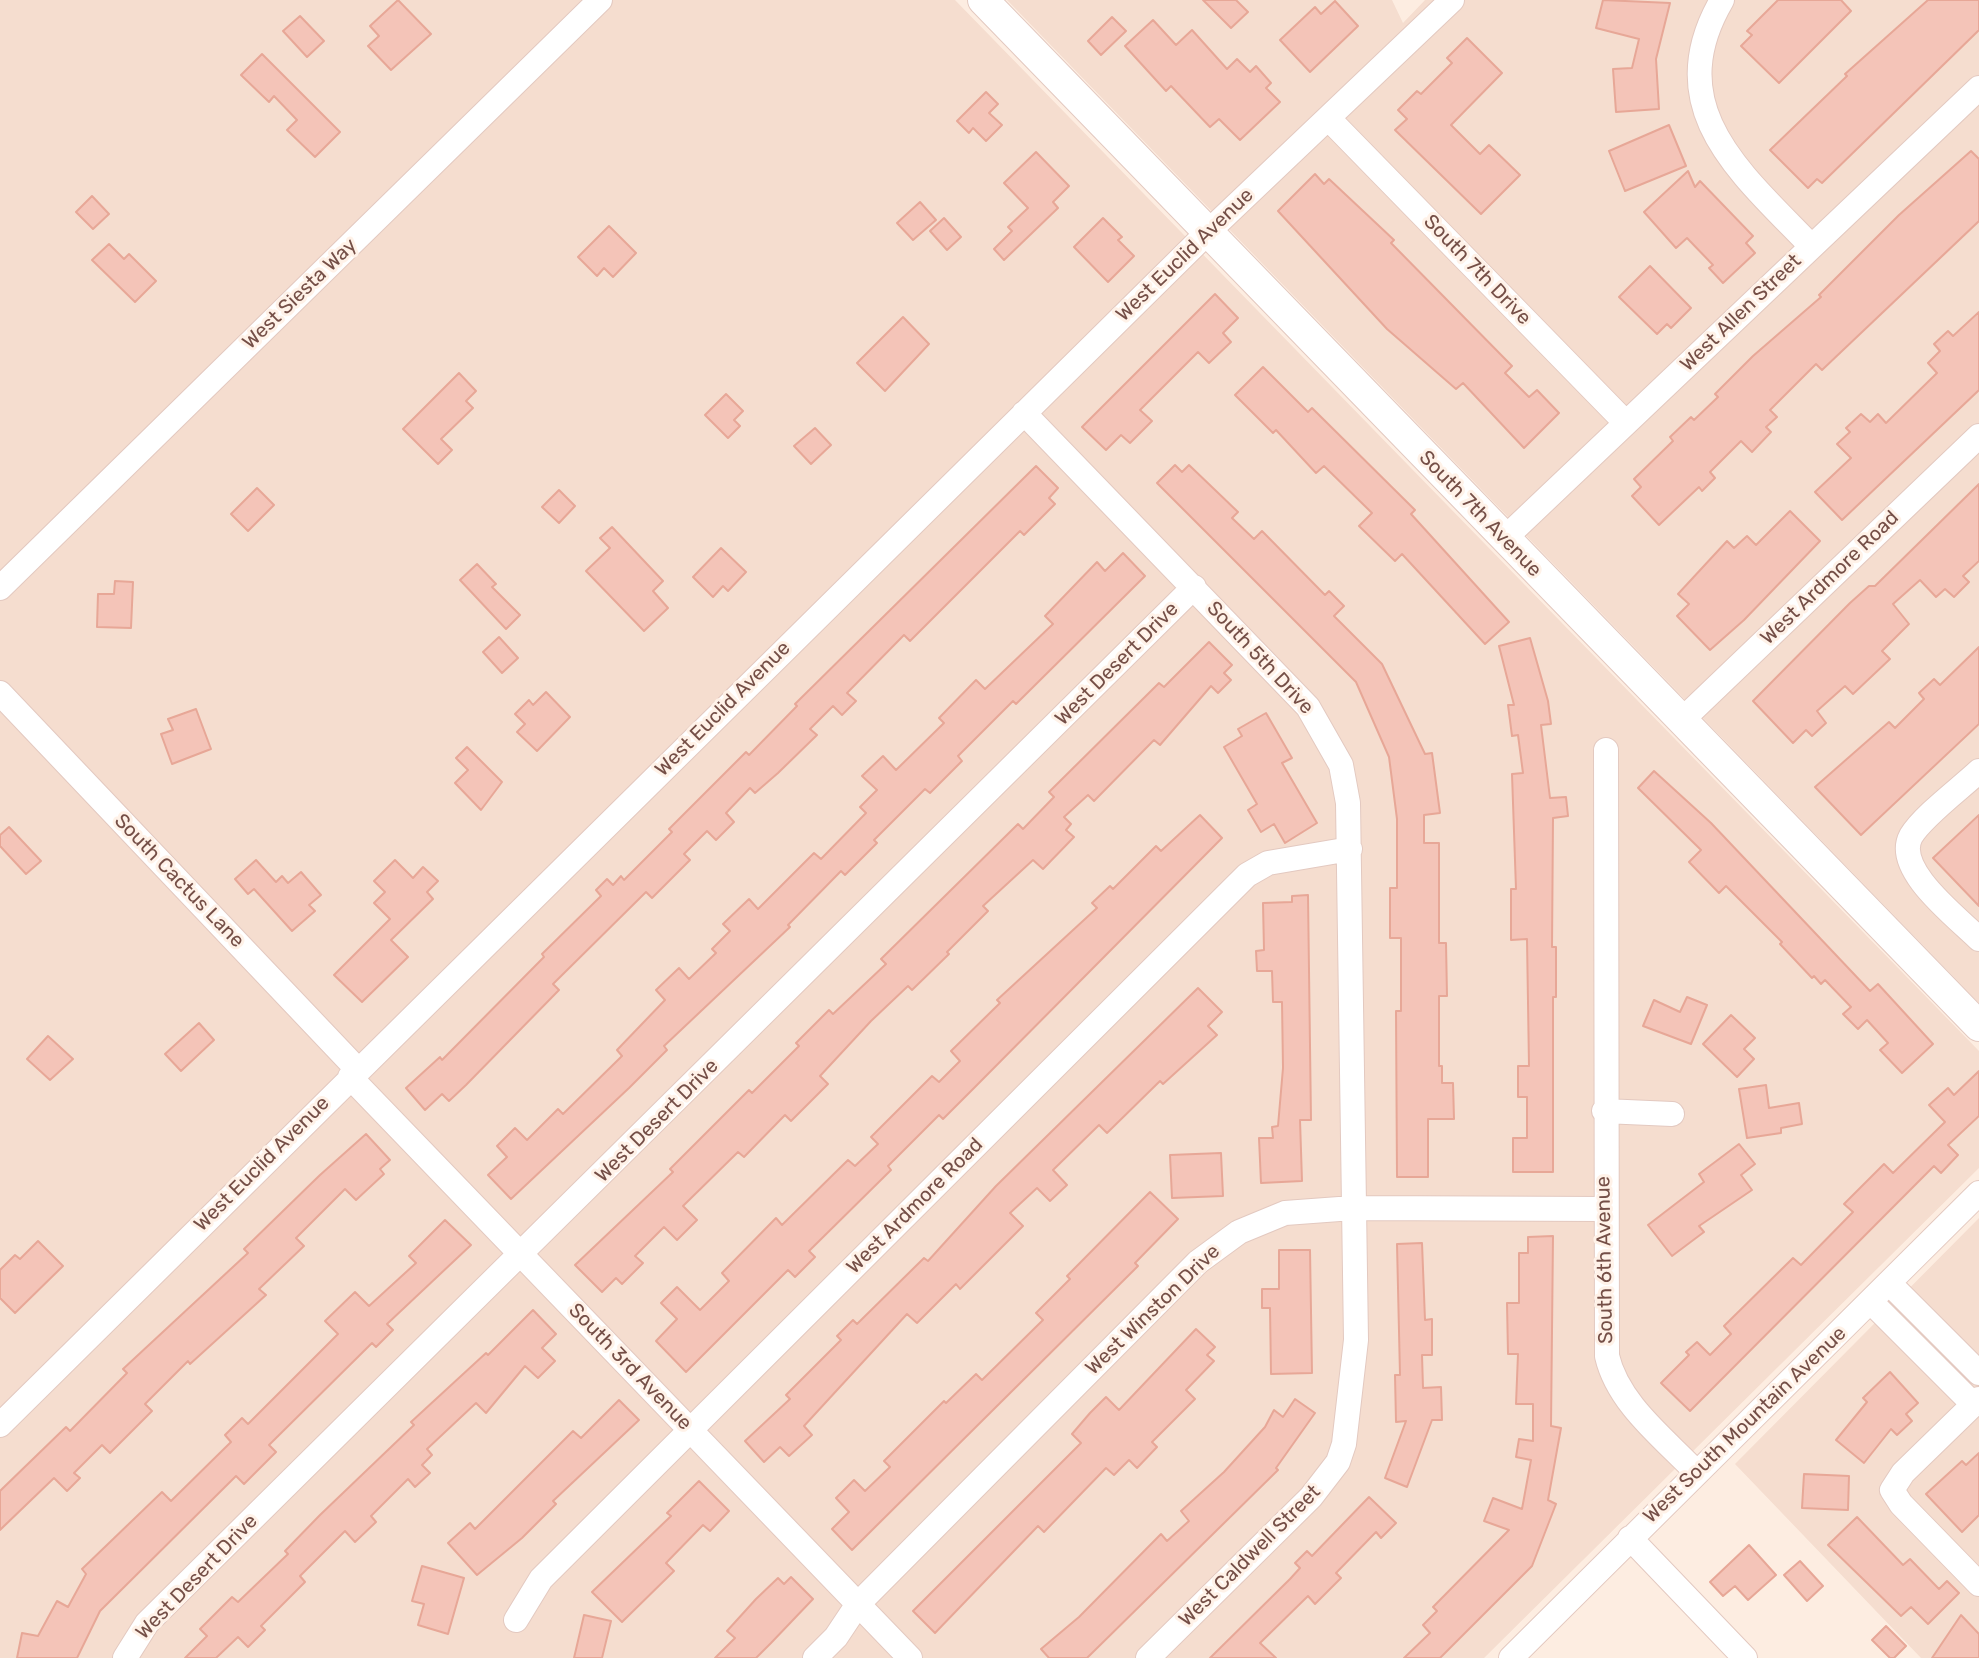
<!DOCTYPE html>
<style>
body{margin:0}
canvas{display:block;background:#fdede1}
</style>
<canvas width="1979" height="1658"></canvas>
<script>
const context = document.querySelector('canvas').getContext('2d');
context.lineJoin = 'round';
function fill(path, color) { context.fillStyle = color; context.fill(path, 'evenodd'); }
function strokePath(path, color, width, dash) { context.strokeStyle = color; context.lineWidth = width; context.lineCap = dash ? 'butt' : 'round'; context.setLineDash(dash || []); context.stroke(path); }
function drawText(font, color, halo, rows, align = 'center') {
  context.font = font + ' Rubik,sans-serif'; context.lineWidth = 6; context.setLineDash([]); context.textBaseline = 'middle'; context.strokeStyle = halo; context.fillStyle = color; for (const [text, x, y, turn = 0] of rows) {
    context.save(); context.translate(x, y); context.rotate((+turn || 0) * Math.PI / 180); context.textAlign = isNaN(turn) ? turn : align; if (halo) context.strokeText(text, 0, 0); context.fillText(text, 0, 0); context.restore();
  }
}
const residential = new Path2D(`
 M0,0H955L1979,1051V1168L1484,1658H0Z
 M1007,0H1392L1403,23L1425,0H1979V1003Z
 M1979,1218V1658H1921L1735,1464Z`);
const building = new Path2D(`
 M398,0L431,34L391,70L368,46L379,36L370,26Z
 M1203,0H1236L1248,12L1231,28Z
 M1603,0L1670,3L1656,59L1659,109L1616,112L1613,69L1632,68L1639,39L1596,28Z
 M1778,0H1841L1851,11L1779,83L1741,46L1752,35L1747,31Z
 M1928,0H1979V30L1822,183L1817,179L1808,188L1770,150L1847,76L1845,74Z
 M1335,1L1358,26L1310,72L1280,40L1315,7L1321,14Z
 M300,16L324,41L307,57L283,31Z
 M1112,17L1126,31L1101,55L1088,41Z
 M1153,20L1176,45L1192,30L1227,69L1237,59L1250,72L1256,66L1271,83L1266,88L1280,102L1240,140L1219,119L1210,127L1171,86L1166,91L1125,46Z
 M1467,38L1502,73L1451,125L1480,154L1489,145L1520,175L1481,214L1395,130L1407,119L1398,110L1417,91L1421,94L1452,63L1447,58Z
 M262,54L340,132L315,157L287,130L297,120L274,96L269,102L241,75Z
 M986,92L998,104L989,113L1002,125L986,141L973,128L969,133L957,121Z
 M1669,125L1686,166L1625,191L1609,151Z
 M1971,151L1979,159V221L1822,370L1816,364L1770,410L1777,417L1766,427L1771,432L1752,452L1741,441L1710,472L1715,478L1702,491L1699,487L1659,525L1632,496L1641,487L1634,479L1673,441L1670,437L1691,417L1694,420L1718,397L1715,394L1753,356L1821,297L1819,295L1899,215Z
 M1036,152L1069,186L1053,202L1058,208L1004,260L994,249L1012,231L1008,227L1028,208L1004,183Z
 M1688,171L1695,187L1700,181L1753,236L1746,243L1755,253L1723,283L1709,268L1713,265L1687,238L1676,248L1644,212Z
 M1315,174L1324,184L1329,179L1394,240L1391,243L1512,366L1505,373L1529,397L1537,390L1559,413L1524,448L1463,383L1456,389L1387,329L1278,211Z
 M92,196L109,214L93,229L76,212Z
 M920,202L936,220L913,240L897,223Z
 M944,218L961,237L947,250L930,231Z
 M1103,218L1122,237L1118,240L1134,256L1108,282L1074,247Z
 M609,226L636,253L613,277L604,268L597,276L578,257Z
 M109,244L124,259L129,254L156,281L135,302L92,260Z
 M1650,266L1691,308L1671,328L1667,324L1657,334L1619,297Z
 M1215,294L1238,318L1223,333L1231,342L1209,363L1198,352L1140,410L1152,421L1130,443L1121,435L1106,450L1082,427Z
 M1979,312V390L1842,520L1815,492L1851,458L1837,444L1850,432L1846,428L1861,414L1870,422L1878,414L1886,423L1937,373L1928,363L1940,351L1934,344L1948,331L1953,336Z
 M903,317L929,344L885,391L857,363Z
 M1263,367L1308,412L1312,408L1415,510L1411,514L1509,622L1485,644L1402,554L1395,561L1359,526L1372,513L1324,466L1316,473L1276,430L1273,433L1235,395Z
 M459,373L476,391L466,401L473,408L441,439L452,450L438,464L403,429Z
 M726,394L743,411L734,420L740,426L728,438L705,415Z
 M815,428L831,445L811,464L794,446Z
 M1175,465L1182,472L1189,465L1238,512L1232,518L1254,539L1262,531L1325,595L1329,591L1344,606L1334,616L1382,664L1425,754L1432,753L1440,813L1424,815V843H1439V943H1446L1447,996H1439V1066H1442V1083H1453L1454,1119H1428V1177H1397L1396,1011H1401V938H1390V888H1397V819L1389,757L1356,682L1157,483Z
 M1036,466L1058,488L1049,498L1055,504L1024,535L1020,531L910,641L904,635L847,693L856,701L842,715L833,706L810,729L817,735L778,773L755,793L750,788L726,813L734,822L716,840L707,831L684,854L690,860L652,898L646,892L553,984L559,990L466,1085L449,1101L442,1094L425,1110L406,1088L440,1057L442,1060L544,957L542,954L601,896L596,890L607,879L613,885L621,876L624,880L672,832L669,829L746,752L749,755L797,706L795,704Z
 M1979,484V561L1963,576L1969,582L1954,597L1945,589L1936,597L1920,580L1893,604L1909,624L1882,651L1890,659L1853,694L1845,686L1817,711L1826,723L1812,736L1806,730L1793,743L1753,701L1850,603L1869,586H1875Z
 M257,488L274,505L248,531L231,514Z
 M559,490L575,506L559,523L542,507Z
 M1790,511L1820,541L1744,620L1710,650L1677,616L1689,604L1678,594L1727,541L1734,548L1747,536L1756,545Z
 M612,527L663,581L653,591L668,608L644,631L586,571L610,548L600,538Z
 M721,548L746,572L728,591L723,586L713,597L693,577Z
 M1123,553L1145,576L1016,704L1013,701L958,756L962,761L930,793L925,789L874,840L877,843L845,875L841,871L788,925L790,927L664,1046L667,1050L629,1088L511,1199L488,1175L507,1157L497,1146L515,1128L527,1140L558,1109L563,1114L622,1056L617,1050L665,1000L656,990L679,968L689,979L716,953L712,949L730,931L723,924L749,899L758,909L814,853L821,859L866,813L860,807L877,790L862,776L883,756L896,770L944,723L939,718L976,680L985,689L1053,624L1045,616L1097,562L1105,571Z
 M477,564L496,584L492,587L520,615L506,629L460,580Z
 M115,581L133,582L131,628L97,627L98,594H114Z
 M499,637L518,658L502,673L483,652Z
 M1530,638L1548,701L1551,724L1541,725L1550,798L1566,797L1568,816L1553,818L1552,947H1556V997H1553V1172H1513V1138H1527V1097H1518V1066H1529L1527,939L1511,940V889H1516L1512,774L1523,773L1518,735L1512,736L1508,705H1514L1499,646Z
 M1209,642L1232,665L1224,673L1231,680L1218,693L1211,686L1160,745L1154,740L1094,801L1088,795L1064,817L1071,824L1066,830L1074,837L1043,869L1033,860L983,906L988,911L947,952L949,954L912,990L908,986L871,1021L820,1076L828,1084L791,1121L785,1115L744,1157L738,1152L683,1206L697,1220L677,1240L664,1227L635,1256L643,1263L622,1284L616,1278L602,1292L575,1265L673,1172L670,1169L749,1090L752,1093L799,1046L796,1043L829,1010L833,1014L886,964L881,959L1018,824L1023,829L1054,797L1049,792L1159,683L1164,687Z
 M1979,647V724L1861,835L1815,787L1889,722L1895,728L1924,699L1919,693L1934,679L1940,685Z
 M546,692L570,717L537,751L517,732L525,724L515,714L529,700L533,705Z
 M196,709L211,749L172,764L161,734L173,730L168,719Z
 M1266,713L1292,758L1282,763L1317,823L1285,843L1274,824L1261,832L1248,810L1257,804L1224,747L1242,736L1238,729Z
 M467,747L502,782L481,810L455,783L468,770L456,758Z
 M1654,771L1711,823L1870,991L1878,984L1933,1044L1902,1073L1880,1050L1888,1043L1867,1020L1858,1029L1843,1014L1851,1007L1825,980L1821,984L1814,976L1812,978L1780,944L1782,942L1726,886L1719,893L1689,862L1701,850L1638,788Z
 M1200,815L1222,838L975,1087L943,1119L939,1115L888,1166L891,1170L809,1251L815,1257L795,1277L788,1270L686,1372L656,1341L677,1319L661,1303L677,1287L700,1310L729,1281L722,1273L776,1218L782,1225L848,1160L855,1166L878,1144L871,1137L932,1076L939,1082L960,1061L951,1051L1000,1003L997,1000L1097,908L1092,903L1110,886L1113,889L1156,846L1161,851Z
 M1979,815V906L1933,858Z
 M9,827L41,861L26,874L0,846V835Z
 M256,860L276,882L282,876L288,883L301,872L321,895L309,905L315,911L292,931L254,889L248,894L235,879Z
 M395,860L413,878L423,867L438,881L427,892L433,899L391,940L408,957L362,1002L334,975L390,919L374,903L385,892L374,881Z
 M1308,895L1311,1120H1300L1302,1181L1261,1183L1259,1138H1273L1272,1127L1278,1126L1283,1068L1282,1002H1273L1272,971H1257L1256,951L1264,950L1263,903L1292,902V896Z
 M1198,988L1222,1012L1208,1026L1217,1035L1163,1084L1160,1081L1107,1133L1099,1125L1053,1170L1067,1185L1050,1201L1037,1188L1010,1213L1023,1226L960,1289L956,1284L917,1323L907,1314L804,1426L812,1435L789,1456L780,1447L764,1462L745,1441L790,1399L786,1395L841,1340L837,1336L853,1320L857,1324L924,1258L928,1261L996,1186Z
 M1687,997L1707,1005L1691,1044L1643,1026L1654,1000L1680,1012Z
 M1731,1015L1755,1038L1744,1049L1754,1059L1737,1077L1703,1044Z
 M199,1023L214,1040L181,1071L165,1054Z
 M48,1036L73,1059L50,1080L27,1059Z
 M1979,1071V1116L1948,1145L1958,1155L1941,1173L1934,1166L1690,1411L1661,1383L1689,1355L1686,1352L1697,1342L1710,1355L1731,1334L1724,1326L1793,1258L1801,1265L1853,1212L1844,1204L1884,1164L1893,1173L1945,1122L1929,1105L1948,1088L1954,1095Z
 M1766,1085L1769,1108L1799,1103L1802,1124L1781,1128V1133L1747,1138L1739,1089Z
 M366,1134L390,1160L380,1169L384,1174L356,1200L345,1189L296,1238L304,1246L259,1289L266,1295L190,1364L188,1361L145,1404L152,1411L110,1453L102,1445L74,1473L80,1478L67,1491L54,1478L0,1530V1491L66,1427L70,1431L127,1373L123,1369L248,1253L244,1249L320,1175Z
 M1739,1144L1755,1164L1741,1175L1752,1190L1699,1226L1704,1232L1672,1256L1648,1225L1704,1182L1699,1174Z
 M1221,1153L1223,1196L1172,1198L1170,1155Z
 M1150,1192L1178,1219L1135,1263L1138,1266L852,1550L832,1529L849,1512L836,1498L854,1480L865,1491L890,1467L884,1461L944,1401L946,1403L976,1374L982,1380L1043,1320L1036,1313L1070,1279L1067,1276Z
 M445,1220L471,1245L387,1324L393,1330L376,1347L372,1343L269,1445L276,1452L244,1484L236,1476L100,1611L77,1658H17L22,1633L38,1636L57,1601L68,1607L86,1574L82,1569L162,1492L171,1501L231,1442L225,1435L242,1418L248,1424L338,1334L325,1321L355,1292L369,1306L416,1263L409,1256Z
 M1553,1236L1551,1426L1561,1428L1548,1500L1556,1504L1532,1566L1440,1658H1404L1430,1633L1423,1625L1437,1611L1433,1607L1509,1530L1484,1521L1493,1498L1522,1509L1531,1460L1516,1457L1519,1439L1533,1441V1404H1516L1518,1354H1508L1507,1303H1519V1253H1528V1237Z
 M38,1241L63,1266L15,1313L0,1298V1270L15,1255L20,1259Z
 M1422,1243L1425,1320L1432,1319V1355H1422L1423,1388L1441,1387L1442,1420H1432L1407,1487L1385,1478L1406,1421L1396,1422L1395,1375H1400L1397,1244Z
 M1279,1250H1310L1312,1373L1271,1374L1270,1308H1262V1289H1279Z
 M533,1310L556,1334L542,1348L555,1361L538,1378L525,1366L486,1413L476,1403L427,1449L432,1455L422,1465L430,1473L415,1487L408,1479L371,1516L376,1522L355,1542L345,1531L300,1576L305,1582L261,1626L265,1630L248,1647L238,1637L216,1658H185L207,1636L200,1629L232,1597L238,1602L288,1554L285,1551L320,1515L414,1425L411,1422L486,1353L488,1355Z
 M1196,1329L1215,1347L1207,1355L1214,1361L1186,1390L1195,1399L1152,1442L1157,1447L1137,1468L1129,1460L1114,1475L1106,1468L1044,1532L1038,1526L935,1633L913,1611L1081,1443L1072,1434L1090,1413L1106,1397L1119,1410Z
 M1890,1372L1918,1403L1906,1414L1912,1421L1897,1435L1891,1429L1864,1463L1836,1440L1867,1402L1863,1398Z
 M1295,1399L1315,1413L1276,1468L1278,1470L1087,1658H1049L1041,1649L1079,1617L1161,1534L1167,1541L1189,1521L1181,1511L1224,1472L1265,1427L1274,1410L1283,1417Z
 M619,1400L639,1420L553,1501L556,1504L522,1538L477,1575L448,1543L470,1523L475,1529L573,1431L581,1438Z
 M1979,1453V1515L1962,1532L1926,1494L1962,1461L1966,1465Z
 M1804,1474L1849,1476L1848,1510L1802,1508Z
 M699,1481L729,1511L710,1531L703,1525L666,1563L674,1571L622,1622L592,1592L671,1516L667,1513Z
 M1369,1497L1396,1523L1381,1538L1376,1532L1336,1573L1341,1578L1315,1604L1308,1596L1260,1643L1276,1658H1210L1290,1579L1300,1568L1295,1563L1307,1551L1312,1556Z
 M1857,1517L1903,1565L1910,1559L1939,1589L1947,1581L1959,1593L1928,1624L1911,1607L1901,1616L1828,1545Z
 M1749,1545L1776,1575L1748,1600L1735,1586L1723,1596L1710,1582Z
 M1800,1561L1823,1586L1807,1601L1784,1575Z
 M422,1566L464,1578L448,1634L418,1625L424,1604L412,1601Z
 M791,1577L813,1599L771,1643L756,1658H715L735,1638L727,1631L756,1599L778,1578L784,1584Z
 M584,1615L611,1621L602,1658H574Z
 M1961,1615L1979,1634V1658H1932Z
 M1886,1626L1906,1646L1894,1658H1890L1872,1640Z`);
const minor = new Path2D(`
 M1722,0C1659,108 1741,173 1811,246
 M1328,118L1626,423
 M1024,413L1308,707L1341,765L1348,803L1356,1340L1344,1444L1338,1462L1311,1497L1148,1658
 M1504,539L1979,88
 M0,588L600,0
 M0,693L357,1069
 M1681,721L1979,436
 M1606,750L1607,1356C1618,1404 1665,1439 1697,1473
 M1979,771C1961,788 1923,816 1911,836C1893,869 1957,917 1979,939
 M350,1077L910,1658
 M1604,1111L1672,1114
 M1889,1283L1979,1373
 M1871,1302L1973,1404
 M1979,1399L1903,1473L1892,1490L1901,1504L1979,1584
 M0,1425L1208,232L1452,0
 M1630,1538L1745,1658
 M516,1620L541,1579L1247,875L1268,863L1350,849
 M125,1658L147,1623L1194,587
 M815,1658L836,1637L858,1604L1198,1262L1239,1232L1285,1213L1353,1208L1604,1209
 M1511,1658L1979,1193`);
const tertiary = new Path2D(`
 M983,0L1979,1026`);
const streetNames = [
 ["West Euclid Avenue",1185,255,-44],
 ["South 7th Drive",1477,270,46],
 ["West Siesta Way",300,294,-44],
 ["West Allen Street",1741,313,-44],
 ["South 7th Avenue",1480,514,46],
 ["West Ardmore Road",1830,578,-44],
 ["South 5th Drive",1260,658,47],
 ["West Desert Drive",1117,664,-45],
 ["West Euclid Avenue",723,709,-45],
 ["South Cactus Lane",179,881,46],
 ["West Desert Drive",657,1121,-45],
 ["West Euclid Avenue",262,1164,-45],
 ["West Ardmore Road",915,1206,-45],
 ["South 6th Avenue",1605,1260,-91],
 ["West Winston Drive",1153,1310,-44],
 ["South 3rd Avenue",630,1367,46],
 ["West South Mountain Avenue",1745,1425,-44],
 ["West Caldwell Street",1250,1556,-45],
 ["West Desert Drive",197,1577,-46]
];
fill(residential, '#f5ddcf');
fill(building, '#f4c4b8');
strokePath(building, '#e7a797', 2);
strokePath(minor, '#e3c9c0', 26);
strokePath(tertiary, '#e3c9c0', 32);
strokePath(minor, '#fff', 24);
strokePath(tertiary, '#fff', 30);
drawText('20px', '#754f47', '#fff2e8', streetNames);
</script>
